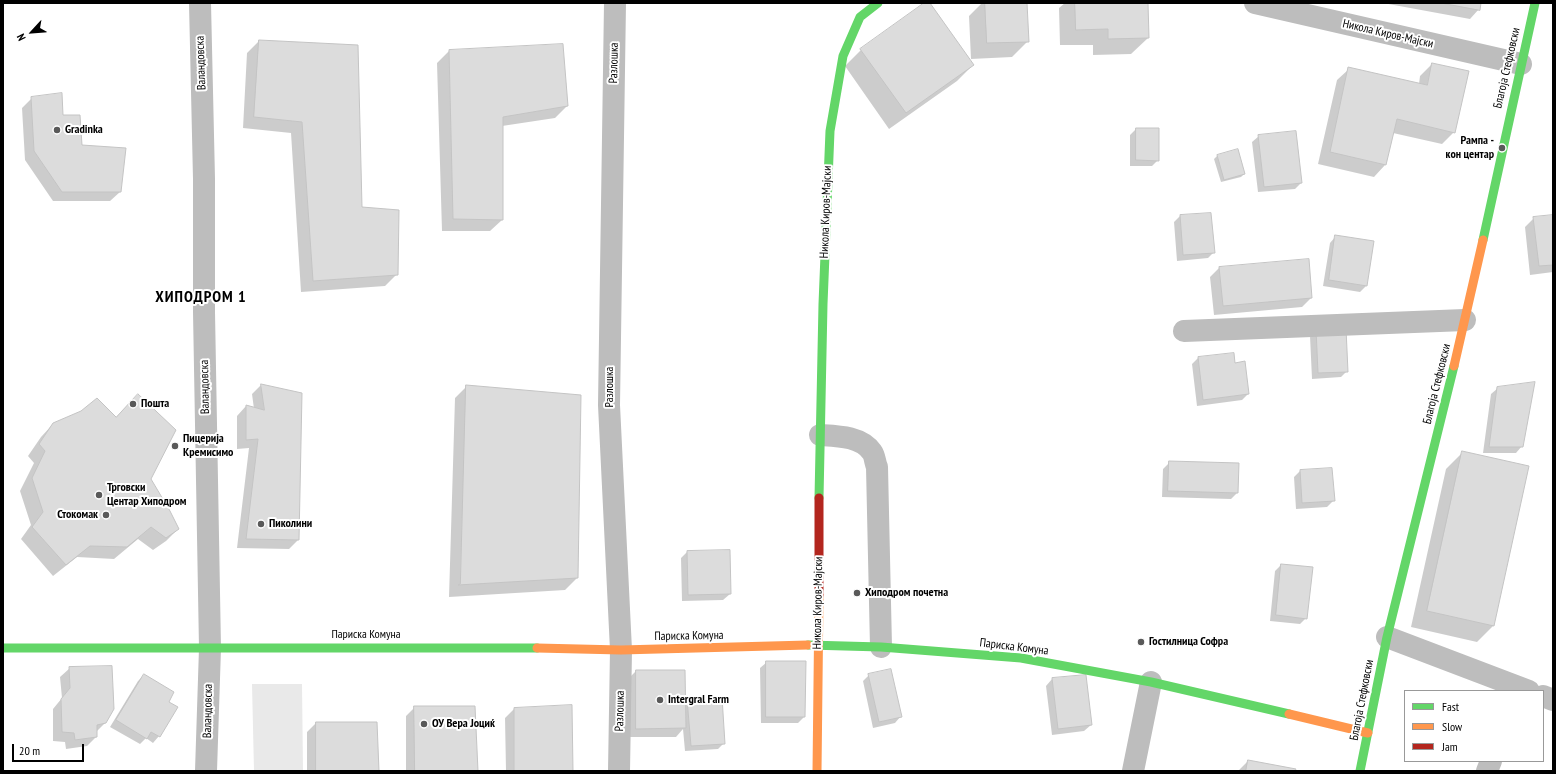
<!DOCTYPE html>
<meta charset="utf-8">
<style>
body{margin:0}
#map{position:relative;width:1556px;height:774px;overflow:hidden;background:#fff;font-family:"PT Sans Narrow",sans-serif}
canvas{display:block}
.frame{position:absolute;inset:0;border:4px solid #000;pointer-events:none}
.legend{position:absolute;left:1404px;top:690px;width:140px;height:72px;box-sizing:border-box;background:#fff;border:1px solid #999;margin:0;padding:5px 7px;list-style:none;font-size:12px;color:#000}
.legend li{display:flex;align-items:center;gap:8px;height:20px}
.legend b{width:20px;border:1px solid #999}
.north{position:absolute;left:12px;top:12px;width:40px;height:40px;-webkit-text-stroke:3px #fff;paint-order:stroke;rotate:244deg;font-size:11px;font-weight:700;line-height:16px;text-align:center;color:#000}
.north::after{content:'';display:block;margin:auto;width:14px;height:18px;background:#000;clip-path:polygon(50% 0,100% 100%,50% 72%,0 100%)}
.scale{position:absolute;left:12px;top:744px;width:72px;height:18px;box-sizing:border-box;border:2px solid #000;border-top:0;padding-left:5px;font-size:12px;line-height:14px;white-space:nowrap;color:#000;-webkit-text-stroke:3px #fff;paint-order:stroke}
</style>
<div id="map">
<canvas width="1556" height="774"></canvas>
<div class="frame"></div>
<ul class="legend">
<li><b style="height:5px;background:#63d668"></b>Fast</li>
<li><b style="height:5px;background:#ff974d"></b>Slow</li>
<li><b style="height:5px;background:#b3261e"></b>Jam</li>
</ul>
<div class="north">N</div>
<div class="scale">20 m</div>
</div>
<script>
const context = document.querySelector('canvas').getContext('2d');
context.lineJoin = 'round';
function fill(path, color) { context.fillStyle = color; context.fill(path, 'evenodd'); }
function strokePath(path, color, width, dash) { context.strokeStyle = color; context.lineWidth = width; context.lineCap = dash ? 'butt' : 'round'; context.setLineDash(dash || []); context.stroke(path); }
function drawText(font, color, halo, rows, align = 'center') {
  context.font = font + ' "PT Sans Narrow",sans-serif'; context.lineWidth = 4; context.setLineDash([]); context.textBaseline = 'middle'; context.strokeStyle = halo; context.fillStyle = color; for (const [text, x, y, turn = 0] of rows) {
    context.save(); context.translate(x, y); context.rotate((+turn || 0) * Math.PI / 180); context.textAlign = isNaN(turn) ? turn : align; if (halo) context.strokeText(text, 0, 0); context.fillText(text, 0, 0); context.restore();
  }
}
const green = new Path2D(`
 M302,684L303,771H254L252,684Z`);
const shadow = new Path2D(`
 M926,3H929L973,65L957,81L889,129L845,66L861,50Z
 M982,3H1026L1028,41L1012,57L971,59L969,16Z
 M1065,3H1107L1148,38L1131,54L1093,55V45H1060L1059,8Z
 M1383,3H1480L1479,9L1470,19Z
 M259,41L361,208L397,274L385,286L301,292L291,133L243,128L247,53Z
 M449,51L567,106L555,118L502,126V220L490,231H442L437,63Z
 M1432,64L1454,132L1442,144L1393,133L1385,165L1374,177L1318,164L1337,80L1349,69L1419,84L1420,76Z
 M32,98L62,116L81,146L120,192L110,201H53L25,160L22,108Z
 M1136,129L1158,160L1152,166H1130V135Z
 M1259,136L1301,183L1295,189L1258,192L1252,142Z
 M1238,151L1244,174L1241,177L1221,182L1214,159L1217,156Z
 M1210,214L1214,252L1208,258L1177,261L1174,222L1180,216Z
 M1553,216V272L1530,275L1525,227L1534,218Z
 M1336,236L1366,286L1360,292L1323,286L1330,243Z
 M1219,268L1311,298L1302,307L1214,315L1210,277Z
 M1316,330L1347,371L1341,377L1312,379L1310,336Z
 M1198,358L1235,364L1248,394L1242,400L1197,406L1192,364Z
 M261,385L298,540L289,549L237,548L249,448L237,449V416L246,406L254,409L252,394Z
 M467,386L577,578L565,590L449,597L455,398Z
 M1498,388L1522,446L1516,453H1483L1491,394Z
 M53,424L150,479L178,529L166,541L153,550L138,539L114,559L77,557L53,576L21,539L31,525L20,491L34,463L28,456L41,437Z
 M1462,453L1528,467L1493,626L1477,642L1411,627L1446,469Z
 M1169,463L1237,493L1231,499L1162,497L1163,469Z
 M1300,471L1333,501L1327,507L1296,509L1294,477Z
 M687,552L730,594L723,600L682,601L681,558Z
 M1281,565L1306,618L1300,624L1270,621L1275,571Z
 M767,662L804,717L798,723H761L760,668Z
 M70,668L106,722L96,732V737L87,746L66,749L65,742L53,741V709L62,698L60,677Z
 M636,671L685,703L688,700L724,743L718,749L685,751L683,729L676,737H627V680Z
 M144,675L167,702L176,707L159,736L153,743L146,738L140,744L110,727L138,681Z
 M869,675L901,716L895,723L873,728L863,681Z
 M1052,679L1091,725L1084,731L1052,735L1046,686Z
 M415,707L477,771H406V716Z
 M514,709L572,771H506L505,718Z
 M316,723L378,771H307V732Z
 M1248,761L1294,771H1238Z`);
const building = new Path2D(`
 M924,3H930L974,65L906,113L860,49Z
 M985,3H1027L1029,42L987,43Z
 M1075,3H1148L1149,38L1108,39V29L1076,30Z
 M1441,3H1481L1480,10Z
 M259,40L358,45L362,207L399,210L398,275L313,281L302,122L254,117Z
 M563,44L568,106L503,117V220L453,219L449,50Z
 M1432,63L1469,71L1455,133L1397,119L1386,165L1330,152L1348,67L1427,85Z
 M62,93L63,115H80L82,145L126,148L121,192H62L34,151L31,97Z
 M1136,128H1159V161L1136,160Z
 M1296,131L1302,183L1264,187L1258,135Z
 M1238,149L1245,174L1224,180L1217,155Z
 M1211,213L1215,253L1183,255L1180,215Z
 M1553,215V265L1539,266L1533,217Z
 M1335,235L1374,241L1367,286L1329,280Z
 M1309,259L1312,298L1223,306L1219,267Z
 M1346,328L1348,372L1318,373L1316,329Z
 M1234,353L1235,363L1245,361L1249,394L1203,400L1198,357Z
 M1535,382L1523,447H1489L1497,387Z
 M261,384L302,393L299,540L246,539L258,439L246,440V405L264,410Z
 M466,385L581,395L578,578L458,585L460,584Z
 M138,394L176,430L151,479L170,511L179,529L166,538L151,527L127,547L90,546L66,565L32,527L43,512L32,478L45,451L39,444L53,423L81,411L97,398L116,417Z
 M1462,451L1529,466L1494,626L1427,611Z
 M1169,461L1239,463L1238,493L1168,491Z
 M1332,468L1335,501L1302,503L1300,470Z
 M730,550L731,594L688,595L687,551Z
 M1281,564L1313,567L1307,619L1276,615Z
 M766,661H806L805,717H766Z
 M112,666L114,709L106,723L97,725V737L75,740L74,733L62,732L61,699L70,688L69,667Z
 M891,669L902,717L879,722L868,674Z
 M636,670H685L686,728L636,729Z
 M144,674L174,692L169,702L178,707L160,737L151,732L147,739L116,720Z
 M1086,675L1092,725L1058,729L1052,678Z
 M722,697L725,744L691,746L687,699Z
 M572,705L573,771H514V708Z
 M414,706H475L478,771H415Z
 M316,722H377L379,771H316Z
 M1248,760L1296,769L1295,771H1246Z`);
const street = new Path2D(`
 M200,3L204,179V312L210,648L206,771
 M615,3L609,405L621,650L619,771
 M1255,3L1521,64
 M1184,331L1465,320
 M820,435C837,436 861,436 872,452C875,456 875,463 877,467L881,647
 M1387,637L1529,691
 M1543,696L1553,700
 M1133,771L1151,682
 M1487,771L1491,761`);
const fast = new Path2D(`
 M1483,240L1535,3
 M819,498L823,304L830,131L843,56L860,17L878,3
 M808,645L881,647L1021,658L1151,682L1289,714
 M3,648H537
 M1360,771L1387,637L1454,366`);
const slow = new Path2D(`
 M1454,366L1483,240
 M537,648L621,650L808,645
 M1289,714L1368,733
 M817,771L819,596`);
const jam = new Path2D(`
 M819,596V498`);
const markers = [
 [57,130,4,"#595959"],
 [1502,148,4,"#595959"],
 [133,404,4,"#595959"],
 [175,446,4,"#595959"],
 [99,495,4,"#595959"],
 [106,515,4,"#595959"],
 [261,524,4,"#595959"],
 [857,593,4,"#595959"],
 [1141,642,4,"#595959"],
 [660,700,4,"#595959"],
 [424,724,4,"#595959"]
];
const streetNames = [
 ["Никола Киров-Мајски",1388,34,13],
 ["Валандовска",201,63,-92],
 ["Разлошка",614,63,-89],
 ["Благоја Стефковски",1507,68,-77],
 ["Никола Киров-Мајски",826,212,-88],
 ["Благоја Стефковски",1437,384,-76],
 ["Валандовска",205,387,-91],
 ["Разлошка",610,387,-90],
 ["Никола Киров-Мајски",818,603,-89],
 ["Париска Комуна",366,635],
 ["Париска Комуна",689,636,-1],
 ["Париска Комуна",1014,647,7],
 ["Благоја Стефковски",1362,700,-79],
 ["Валандовска",208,711,-89],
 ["Разлошка",620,711,-89]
];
const poiNames = [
 ["Gradinka",65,130],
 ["Рампа -",1494,141,"right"],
 ["кон центар",1494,155,"right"],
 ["Пошта",141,404],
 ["Пицерија",183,439],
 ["Кремисимо",183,453],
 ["Трговски",107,488],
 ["Центар Хиподром",107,502],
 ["Стокомак",98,515,"right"],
 ["Пиколини",269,524],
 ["Хиподром почетна",865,593],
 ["Гостилница Софра",1149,642],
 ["Intergral Farm",668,700],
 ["ОУ Вера Јоциќ",432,724]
];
const districtNames = [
 ["ХИПОДРОМ 1",201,297]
];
fill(green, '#e9e9e9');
fill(shadow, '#0003');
fill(building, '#dcdcdc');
strokePath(building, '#c4c4c4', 1);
strokePath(street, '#bdbdbd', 22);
strokePath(fast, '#63d668', 9);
strokePath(slow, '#ff974d', 9);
strokePath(jam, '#b3261e', 9);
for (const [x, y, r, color] of markers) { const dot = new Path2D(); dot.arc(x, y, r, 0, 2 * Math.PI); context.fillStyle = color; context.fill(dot); strokePath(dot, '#fff', 1.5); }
drawText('12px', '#000', '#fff', streetNames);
drawText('bold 12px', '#000', '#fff', poiNames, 'left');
context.letterSpacing = '1px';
drawText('bold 16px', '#000', '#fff', districtNames);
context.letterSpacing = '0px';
</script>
